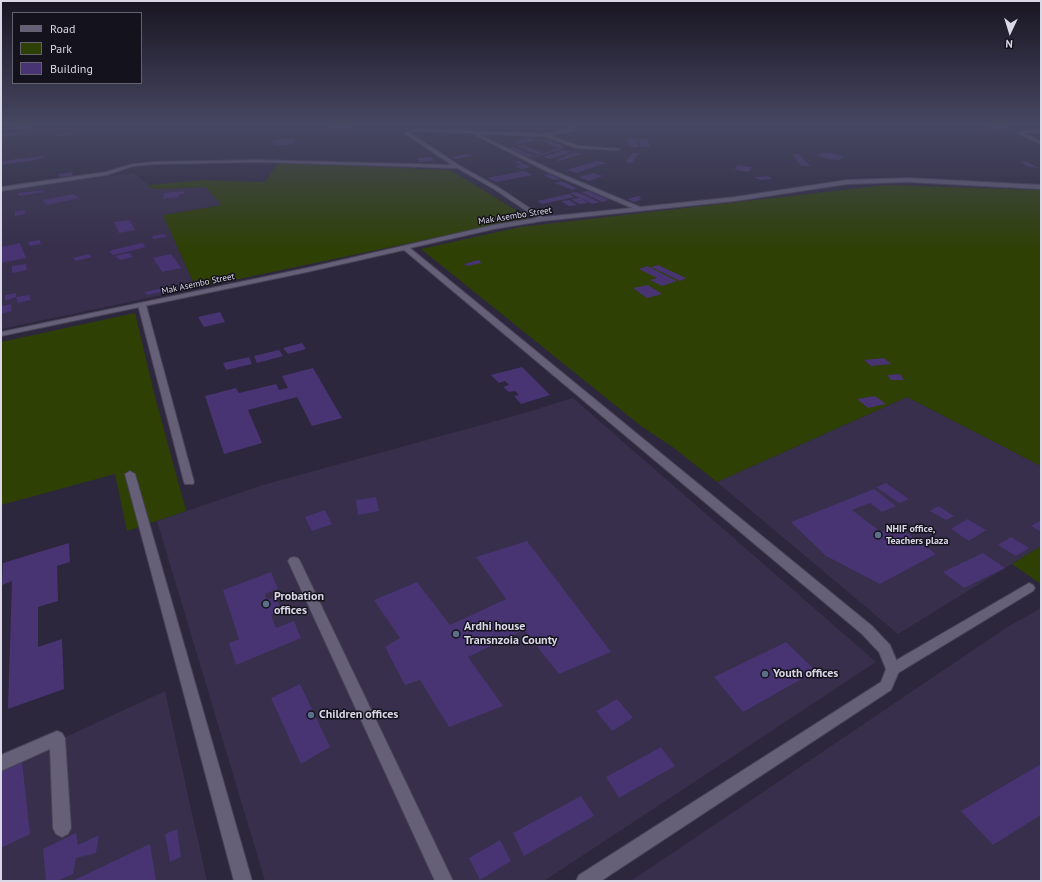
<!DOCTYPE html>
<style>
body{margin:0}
#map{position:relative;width:1042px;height:882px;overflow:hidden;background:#2d273d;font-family:"PT Sans",sans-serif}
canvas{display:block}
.frame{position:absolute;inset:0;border:2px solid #dad7e6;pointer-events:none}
.legend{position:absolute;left:12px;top:12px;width:130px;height:72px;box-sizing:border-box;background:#14121c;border:1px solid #63616d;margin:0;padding:5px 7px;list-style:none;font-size:12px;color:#dad7e6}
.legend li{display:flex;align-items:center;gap:8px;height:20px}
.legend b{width:20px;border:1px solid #63616d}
.north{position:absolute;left:990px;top:12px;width:40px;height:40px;-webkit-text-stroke:3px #14121c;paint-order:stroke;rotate:184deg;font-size:11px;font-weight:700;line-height:16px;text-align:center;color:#dad7e6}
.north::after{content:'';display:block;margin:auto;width:14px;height:18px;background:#dad7e6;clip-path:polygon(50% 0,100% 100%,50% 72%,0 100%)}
</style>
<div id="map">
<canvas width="1042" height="882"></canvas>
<div class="frame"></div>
<ul class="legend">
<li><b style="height:5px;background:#655f78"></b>Road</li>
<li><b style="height:11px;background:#2e4004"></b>Park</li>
<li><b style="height:11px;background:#483373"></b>Building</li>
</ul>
<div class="north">N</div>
</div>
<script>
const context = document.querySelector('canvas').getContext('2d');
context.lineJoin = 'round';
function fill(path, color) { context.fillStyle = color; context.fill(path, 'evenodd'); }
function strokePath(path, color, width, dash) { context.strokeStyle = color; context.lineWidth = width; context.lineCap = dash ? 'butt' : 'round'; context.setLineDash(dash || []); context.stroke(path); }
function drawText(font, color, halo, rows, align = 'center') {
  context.font = font + ' "PT Sans",sans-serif'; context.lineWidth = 3; context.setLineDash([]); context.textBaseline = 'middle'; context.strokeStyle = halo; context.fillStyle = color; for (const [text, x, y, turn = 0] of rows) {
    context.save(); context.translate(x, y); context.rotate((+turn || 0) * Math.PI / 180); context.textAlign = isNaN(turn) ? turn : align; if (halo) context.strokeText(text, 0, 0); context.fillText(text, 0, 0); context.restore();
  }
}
const built = new Path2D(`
 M134,173L153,189L205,187L222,205L163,215L196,288L1,329V191Z
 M907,397L1041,466V546L898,634L717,482Z
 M573,398L876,662L544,881H265L157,521L263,485L521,414Z
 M1041,608V881H631L1009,626Z
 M165,691L207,881H1V767Z`);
const green = new Path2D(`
 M278,163L450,170L529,218L196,288L163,215L222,205L205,187L153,189L148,185L203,180L265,182Z
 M886,185L1041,190V466L907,397L717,482L674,448L641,426L421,249L520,227Z
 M135,313L154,393L186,511L127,531L115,474L1,505V342Z
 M1041,546V584L1012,564Z`);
const building = new Path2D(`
 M26,126H31V128L1,131V129Z
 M329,126H337L354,127L351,129H326Z
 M1006,126L1012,129L993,130L986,127Z
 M29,129H34L35,131H32V133L1,137V134L30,132Z
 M73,132L75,134L53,137L52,135Z
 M292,138L295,144L274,146L272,140Z
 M528,138L537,141L516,144L513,143L520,141L517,140Z
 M547,139L565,147L559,148L541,140Z
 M626,139H636L639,147H630Z
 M638,139H647L650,147H641Z
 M523,145L542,153L536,154L517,146Z
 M513,147L534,156L528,157L507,148Z
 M560,148L563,149L533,158H530Z
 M564,150L571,152L550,159L543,157Z
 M574,152L581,154L560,161L556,160Z
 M632,153H639L632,163L625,162Z
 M820,153H832L844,157L839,160L827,159L818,156Z
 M467,154L471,156L455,159L451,157Z
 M792,154H799L810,166H801Z
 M43,156L44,158L30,161L1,165V161Z
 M431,157L434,161L420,162L417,158Z
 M519,161L524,164L531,167L522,169L515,166L521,165L515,162Z
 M597,161L606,163L576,173L566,170Z
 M1020,161L1028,162L1038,168L1026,166Z
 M737,165L752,167L749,172L735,170Z
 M524,171L533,175L496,182L487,178Z
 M73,172L72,176L59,177V174Z
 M593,173L603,176L589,181L579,177Z
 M549,174L560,179L554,180L543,175Z
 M767,176L772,179L760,180L754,177Z
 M561,181L577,188L572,190L555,183Z
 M43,190L44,192L19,196L18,193Z
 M185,191L184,194H179V197L163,199L164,193Z
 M588,191L609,200L602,202L581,192Z
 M577,192L599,202L592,204L581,198L588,203L579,204L571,199L580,198L570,193Z
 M74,194L79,198L47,205L42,200Z
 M569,194L574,197L542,204L537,201Z
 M639,196L642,197L638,198L642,199L634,202L627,199Z
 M569,200L577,205L569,206L561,201Z
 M25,210V214L15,216V211Z
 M130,220L135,230L119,233L114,222Z
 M164,234L166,237L153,239L152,236Z
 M40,240L41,244L30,246L28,242Z
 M20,243L26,258L1,263V247Z
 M142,243L146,247L113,255L109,251Z
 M129,253L133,257L120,260L115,256Z
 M88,254L92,257L76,261L73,258Z
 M171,254L181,268L162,272L153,258Z
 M478,260L482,263L467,266L464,264Z
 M26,264L27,270L12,273V266Z
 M658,265L686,278L680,281L651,267Z
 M647,266L677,281L662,286L650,280L657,278L639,269Z
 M175,285L177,289L147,295L145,292Z
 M648,285L662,294L647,298L633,288Z
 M16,293V297L5,301V295Z
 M29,295L31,300L18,303L16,297Z
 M11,304L12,311L1,314V306Z
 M220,312L225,322L204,327L198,317Z
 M302,343L306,349L288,354L283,348Z
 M279,350L283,356L257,363L254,356Z
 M249,357L252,364L226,370L223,363Z
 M884,358L891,364L871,366L864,360Z
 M522,367L550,395L521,404L514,396L519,395L515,391L509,392L503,387L509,385L505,381L499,383L491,375Z
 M313,368L342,418L312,426L297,397L248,410L262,443L224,454L205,396L236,388L239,393L276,384L279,390L288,388L282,376Z
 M900,374L904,380H891L887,375Z
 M875,396L886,404L868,408L857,399Z
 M886,483L909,499L899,503L876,487Z
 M874,489L896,506L882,512L870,503L852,510L881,532L896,525L936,554L880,584L826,556L791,522Z
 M376,497L379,511L358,515L356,500Z
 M938,506L954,516L946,520L930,511Z
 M325,510L332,524L312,531L305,517Z
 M967,519L986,530L969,541L951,529Z
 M1041,520V532L1031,526Z
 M1011,537L1029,548L1016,556L998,545Z
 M527,541L611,652L559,674L524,630L468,657L503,706L449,727L420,680L405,685L385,647L400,638L374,600L417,582L450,625L506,599L476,557Z
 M69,543L70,562L57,566L58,601L38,607V647L62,639L64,689L8,709L12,581L2,585L3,563Z
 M983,553L1005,568L964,588L943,572Z
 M271,572L278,589L265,594L266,599L276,598L282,611L271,615L276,628L294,621L301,638L236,665L229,643L239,639L223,590Z
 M786,642L816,671L743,712L714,677Z
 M300,684L330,747L301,764L271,698Z
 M617,699L633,718L612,731L596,711Z
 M661,747L675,766L619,798L606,777Z
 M22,761L30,834L1,848V771Z
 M1041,764V815L993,845L961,811Z
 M581,796L594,816L524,856L513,833Z
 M177,829L181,857L170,862L165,834Z
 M76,833L78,845L99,835L96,853L76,858L73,874L57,881H46L43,849Z
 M500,840L511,861L480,880L469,858Z
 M150,844L156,881H72Z`);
const service = new Path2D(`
 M139,303H142L146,305L194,482L193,484H185L184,482L138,305Z
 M130,471L135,474L252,881H234L125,474Z
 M294,557L298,558L300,561L453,881H435L288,561L290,558Z
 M1029,583L1033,585L1035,588L1033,591L898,673L893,675L888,673L886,669L888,665Z
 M57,731L62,733L65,738L71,828L68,834L62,837L56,834L53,828L50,749L1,771V755Z`);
const minor = new Path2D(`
 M571,126H575L574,131L549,135L578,146L620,149L618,150L577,148L544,136L477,134L552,170L640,207L735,197L847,180L908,178L1041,185V189L908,182L847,184L735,201L542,221L494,229L410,248L872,626L890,645L900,669L891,690L601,881H576L579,875L881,682L886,669L879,652L862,634L404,250L307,272L1,336V332L307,268L494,225L537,218L494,189L457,168L257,162L155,164L133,166L107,175L1,191V187L106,172L133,164L155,162L257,160L452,165L404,133L418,129L545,134L570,129ZM418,131L472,133L548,172L632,208L543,217L498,187L460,166L410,133Z
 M1041,130V132L1023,133L1041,141V144L1017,133L1020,131Z`);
const markers = [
 [878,535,4,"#5c6f8a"],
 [266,604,4,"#5c6f8a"],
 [456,634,4,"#5c6f8a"],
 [765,674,4,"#5c6f8a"],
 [311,715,4,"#5c6f8a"]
];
const farStreetnames = [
 ["Mak Asembo Street",515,216,-9],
 ["Mak Asembo Street",198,284,-12]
];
const poiNames = [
 ["NHIF office,",886,529],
 ["Teachers plaza",886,541]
];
const nearPoinames = [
 ["Probation",274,597],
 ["offices",274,611],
 ["Ardhi house",464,627],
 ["Transnzoia County",464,641],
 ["Youth offices",773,674],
 ["Children offices",319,715]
];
fill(built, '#372f4b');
fill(green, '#2e4004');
fill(building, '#483373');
strokePath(service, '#484356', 2);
strokePath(minor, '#484356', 2);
fill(service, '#655f78');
fill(minor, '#655f78');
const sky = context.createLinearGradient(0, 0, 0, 250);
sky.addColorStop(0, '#191522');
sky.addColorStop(0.5, '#464762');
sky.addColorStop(1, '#46476200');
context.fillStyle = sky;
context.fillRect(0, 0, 1042, 250);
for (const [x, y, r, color] of markers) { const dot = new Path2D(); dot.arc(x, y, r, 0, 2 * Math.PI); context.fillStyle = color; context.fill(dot); strokePath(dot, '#14121c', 1.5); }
drawText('9px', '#dad7e6', '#14121c', farStreetnames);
drawText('bold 10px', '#dad7e6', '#14121c', poiNames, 'left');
drawText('bold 12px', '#dad7e6', '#14121c', nearPoinames, 'left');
</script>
